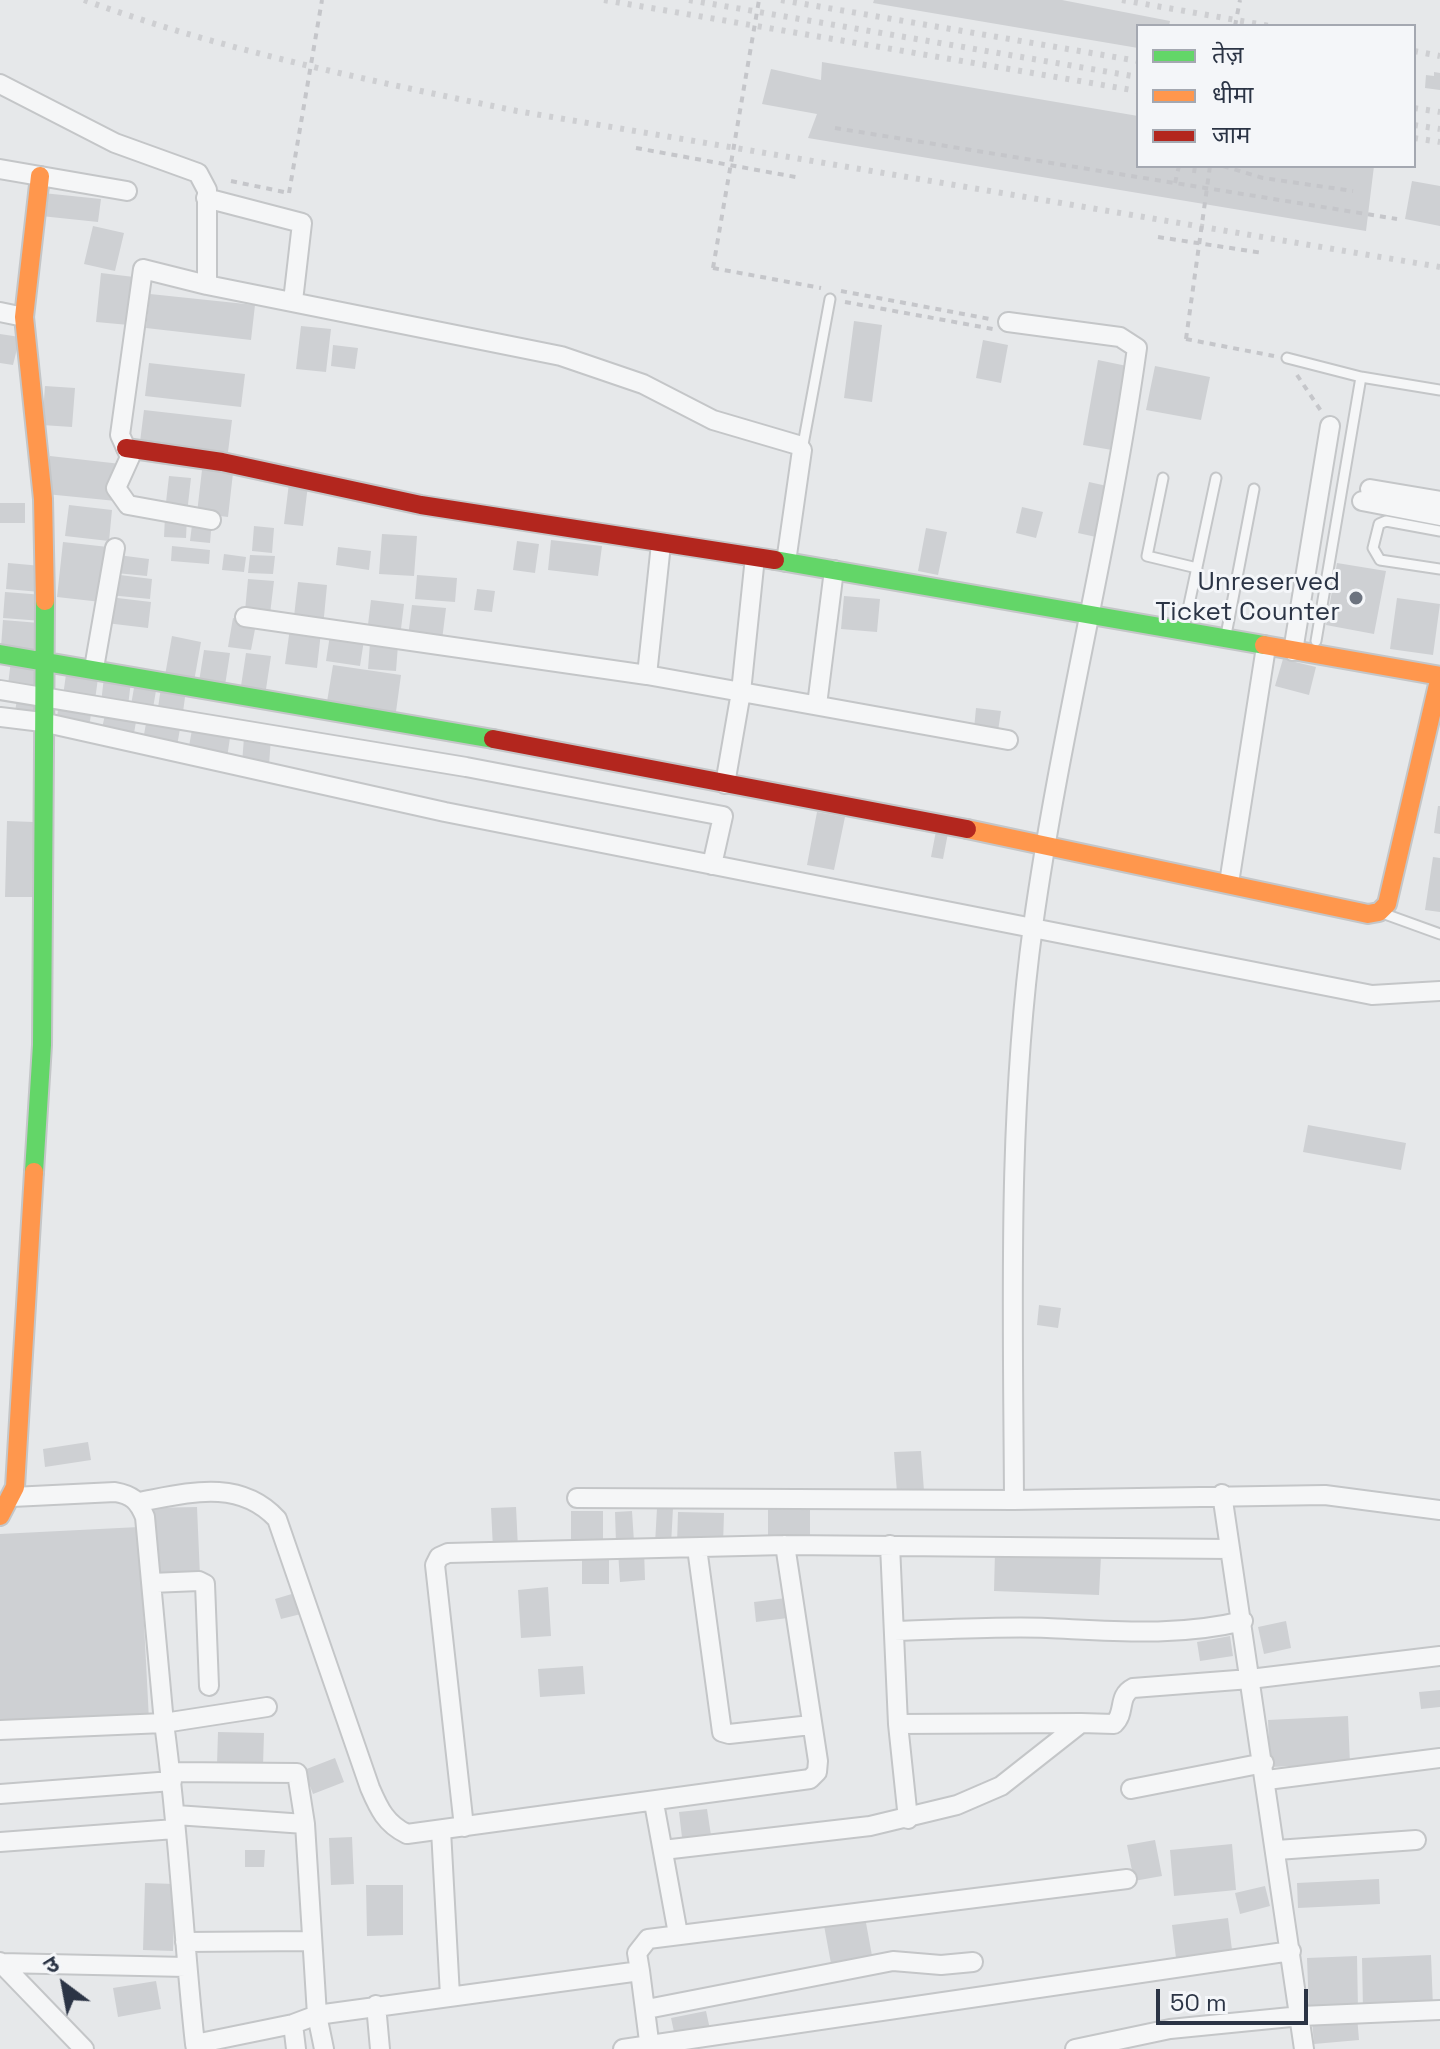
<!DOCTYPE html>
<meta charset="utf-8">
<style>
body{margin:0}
#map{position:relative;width:1440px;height:2049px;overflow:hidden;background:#e6e8ea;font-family:"Space Grotesk","Noto Sans Devanagari",sans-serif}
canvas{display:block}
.legend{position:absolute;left:1136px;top:24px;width:280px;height:144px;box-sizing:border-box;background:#f4f6f9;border:2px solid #a4a8b1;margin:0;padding:10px 14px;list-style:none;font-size:24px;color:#2b3445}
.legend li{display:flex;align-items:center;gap:16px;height:40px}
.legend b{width:40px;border:2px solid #a4a8b1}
.north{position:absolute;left:24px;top:1945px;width:80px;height:80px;-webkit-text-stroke:6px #f4f6f9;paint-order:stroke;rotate:328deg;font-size:22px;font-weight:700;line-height:32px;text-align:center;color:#2b3445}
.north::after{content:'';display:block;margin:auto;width:28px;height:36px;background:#2b3445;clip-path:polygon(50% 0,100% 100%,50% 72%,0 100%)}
.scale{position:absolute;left:1156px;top:1989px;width:152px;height:36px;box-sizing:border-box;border:4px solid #2b3445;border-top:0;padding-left:10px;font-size:24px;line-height:28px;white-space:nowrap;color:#2b3445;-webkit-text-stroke:6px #f4f6f9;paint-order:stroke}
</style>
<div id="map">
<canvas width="1440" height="2049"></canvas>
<ul class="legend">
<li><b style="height:10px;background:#63d668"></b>तेज़</li>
<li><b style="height:10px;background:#ff974d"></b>धीमा</li>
<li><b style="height:10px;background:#b3261e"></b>जाम</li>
</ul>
<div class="north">उ</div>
<div class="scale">50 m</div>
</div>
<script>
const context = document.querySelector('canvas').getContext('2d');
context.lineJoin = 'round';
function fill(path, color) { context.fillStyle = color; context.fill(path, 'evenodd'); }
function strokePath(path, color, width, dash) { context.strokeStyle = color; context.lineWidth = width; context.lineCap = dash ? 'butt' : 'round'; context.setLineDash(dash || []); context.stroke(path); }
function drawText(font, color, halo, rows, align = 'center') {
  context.font = font + ' "Space Grotesk",sans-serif'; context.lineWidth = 6; context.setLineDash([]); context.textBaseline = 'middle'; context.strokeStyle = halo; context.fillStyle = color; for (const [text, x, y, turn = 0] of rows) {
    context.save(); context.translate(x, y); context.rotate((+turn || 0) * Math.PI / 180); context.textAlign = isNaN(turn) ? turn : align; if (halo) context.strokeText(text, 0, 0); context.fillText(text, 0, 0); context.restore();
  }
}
const building = new Path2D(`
 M874,0H1062L1170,21L1169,26H1138V48L873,3Z
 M822,62L1138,116V166H1374L1366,231L808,138L817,114L762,104L771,69L821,80Z
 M1434,72L1440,73V90L1425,88L1426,75L1434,76Z
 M1412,181L1440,186V226L1405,219Z
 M43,193L101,199L98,222L41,216Z
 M93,226L124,233L115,271L84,264Z
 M101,273L134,277L129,325L96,322Z
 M150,294L255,305L251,340L146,328Z
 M854,321L882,325L872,402L844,398Z
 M301,326L331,329L326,372L296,369Z
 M0,334L20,337L13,365L0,363Z
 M983,340L1008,345L1001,383L976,378Z
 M333,345L358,348L355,369L331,366Z
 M1098,360L1127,366L1112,450L1083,445Z
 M149,363L245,374L241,407L145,396Z
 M1155,366L1210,377L1201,420L1146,410Z
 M45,386L75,388L72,427L42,425Z
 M144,410L232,420L228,452L140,442Z
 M50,456L121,464L116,501L46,494Z
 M202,470L233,473L228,517L197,513Z
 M169,476L191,478L187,513L165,511Z
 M1089,482L1107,486L1096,537L1078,533Z
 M289,483L308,485L303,526L284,524Z
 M0,503H25V523H0Z
 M69,505L112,510L109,541L65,536Z
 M1022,507L1043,512L1036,538L1016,533Z
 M165,516L187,517L186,538L164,537Z
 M193,517L212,519L210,543L190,541Z
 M254,526L274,528L272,553L252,551Z
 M926,528L947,532L938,575L918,571Z
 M382,534L417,536L414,576L379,574Z
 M551,540L602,546L598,576L548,570Z
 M517,541L539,544L535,573L513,570Z
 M63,542L108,547L101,602L57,597Z
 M172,546L210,550L209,564L171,561Z
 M338,547L371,551L369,570L336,565Z
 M224,554L246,557L244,572L222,570Z
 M118,555L149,559L147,576L116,573Z
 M250,555L275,556L273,574L248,573Z
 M8,563L42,566L40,592L6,589Z
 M1337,563L1386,571L1374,634L1326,625Z
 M112,574L152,579L150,599L109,595Z
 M417,575L457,578L455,602L415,599Z
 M248,579L274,581L270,614L245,611Z
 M298,582L327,585L323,627L293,625Z
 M477,589L495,591L492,612L474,610Z
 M5,592L44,595L42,621L3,618Z
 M844,596L880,599L877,632L841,629Z
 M109,597L151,602L148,628L106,623Z
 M1397,598L1440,604L1433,655L1390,649Z
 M371,600L404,604L400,637L367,633Z
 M412,605L446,608L442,640L408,637Z
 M233,618L256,624L251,650L228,647Z
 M3,620L39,623L36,650L1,647Z
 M290,628L321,632L317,668L285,664Z
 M330,635L364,640L360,666L326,661Z
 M172,636L201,642L193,687L164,681Z
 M370,643L398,645L396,671L368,669Z
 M204,650L230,653L224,692L198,688Z
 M246,653L271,656L266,689L241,686Z
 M1283,659L1316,667L1309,695L1275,686Z
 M11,660L41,663L38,689L8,685Z
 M333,665L401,675L395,719L326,708Z
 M67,667L99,671L95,700L63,696Z
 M104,677L131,681L128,706L101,703Z
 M135,682L157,685L153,708L131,705Z
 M161,687L186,690L183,712L158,708Z
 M17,698L38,700L35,715L15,713Z
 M59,703L92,707L89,728L56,724Z
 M976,708L1001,711L998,731L974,729Z
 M106,710L137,716L133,739L101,733Z
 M147,718L181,723L177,746L143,740Z
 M193,724L231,731L227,758L188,752Z
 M244,737L271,738L269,765L242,764Z
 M1438,806H1440V834L1434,833Z
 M817,812L845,817L834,870L807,865Z
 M7,821L34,822L32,897H5Z
 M936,831L948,833L943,859L931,857Z
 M1433,857L1440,858V912L1425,910Z
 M1308,1125L1406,1143L1401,1170L1303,1152Z
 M1039,1305L1061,1308L1058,1328L1037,1325Z
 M88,1442L91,1460L45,1467L43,1449Z
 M921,1451L924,1491L897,1493L894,1452Z
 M197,1507L200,1576L153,1577L150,1508Z
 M516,1507L518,1548L493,1549L491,1508Z
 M768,1507L810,1508V1539L768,1538Z
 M657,1508H673L671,1545L655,1544Z
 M571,1511H603V1546H571Z
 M632,1511L634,1542L616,1543L615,1512Z
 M678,1512L724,1513L723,1545L677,1544Z
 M139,1527L149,1720L0,1728V1534Z
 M644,1549L645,1580L620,1582L618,1551Z
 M582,1552H609V1584H582Z
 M995,1552L1101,1556L1099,1595L994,1591Z
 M548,1587L551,1636L521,1638L518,1590Z
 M295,1593L301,1614L281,1619L275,1599Z
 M786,1598L788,1618L756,1622L754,1602Z
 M1286,1621L1291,1648L1264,1654L1258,1627Z
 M1230,1636L1233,1656L1200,1661L1197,1642Z
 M583,1666L585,1694L540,1697L538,1669Z
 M1440,1690V1707L1421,1709L1419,1692Z
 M1348,1716L1350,1764L1270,1767L1268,1720Z
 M218,1732L264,1733L263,1766L217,1765Z
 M335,1758L344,1782L313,1794L304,1770Z
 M707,1809L712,1842L683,1846L679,1812Z
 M352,1837L354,1884L331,1885L329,1838Z
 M1155,1840L1162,1876L1134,1881L1127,1845Z
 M1232,1844L1236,1890L1174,1896L1170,1850Z
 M245,1850H265L264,1867H245Z
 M1379,1879L1380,1904L1298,1908L1297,1883Z
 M145,1883L175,1884L173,1951L143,1950Z
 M366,1885H403V1935L367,1936Z
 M1265,1886L1270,1906L1240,1914L1235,1893Z
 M864,1912L873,1961L832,1969L823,1920Z
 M1228,1918L1232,1950L1176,1958L1172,1925Z
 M1431,1955L1433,2007L1363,2010L1362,1958Z
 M1357,1956L1358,2010L1309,2012L1307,1958Z
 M156,1981L161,2009L118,2017L113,1988Z
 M706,2011L711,2034L676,2041L671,2018Z
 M1357,2016L1359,2040L1314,2044L1312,2020Z`);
const path = new Path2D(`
 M835,128L1397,219
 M636,148L801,178
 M1223,166L1263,178L1353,191
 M1194,173L1195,166
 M231,181L289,193
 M1175,183L1179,166
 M1158,237L1263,253
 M713,268L821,288
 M841,291L990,319
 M845,302L993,329
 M1186,339L1274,356
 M1297,375L1321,411`);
const lane = new Path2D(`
 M1287,358L1361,377L1440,390
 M802,450L830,299
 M1163,478L1147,556L1197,568
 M1440,531L1386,521L1379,524L1373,548L1380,560L1440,569
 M1184,628L1216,478
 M1226,635L1254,489
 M1316,641L1361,377
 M1382,913L1440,934`);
const street = new Path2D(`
 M0,84L115,143L198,173L207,190V285
 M0,169L127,191
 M206,198L302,223L293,301
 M0,312L24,317
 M1008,322L1120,337L1137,348C1110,542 1060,732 1033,926C1007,1116 1013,1308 1014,1500
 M1370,489L1440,501
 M1362,501L1440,516
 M211,520L128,505L116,488L130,457L120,435L143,269L207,285L561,356L643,384L713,420L798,445L802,450L786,562
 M245,617L647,675L1008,740
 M1293,651L1330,426
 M94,668L115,548
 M647,675L661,544
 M0,690L466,767L723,816L712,865
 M817,705L834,570
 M0,717L42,722L445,812L1372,995L1440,991
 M725,784L741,692L755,557
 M1229,883L1266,647
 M1222,1494L1304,2049
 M577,1498L1014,1500L1325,1495L1440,1510
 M139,1502C188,1493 239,1478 277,1519L370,1788C379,1809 386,1824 407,1834L810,1779L817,1772L818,1761L785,1545
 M890,1545L898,1724L908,1819
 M697,1548L722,1732L729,1734L811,1725
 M151,1583L199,1581L205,1584L209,1686
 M894,1631C945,1630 996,1626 1047,1628C1114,1631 1178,1637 1243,1621
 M898,1724L1081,1723
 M0,1730L164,1723L145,1517C138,1500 132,1495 115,1492L12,1497
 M171,1772L297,1773L305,1824L317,2015L640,1971L637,1953L648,1939L1127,1879
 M1267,1780L1440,1758
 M1131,1789L1264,1763
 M0,1794L172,1781
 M654,1803L678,1934
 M176,1815L305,1824
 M464,1827L435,1565L439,1557L448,1553L785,1545L1230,1549
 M441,1830L450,1996
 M0,1842L175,1829
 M663,1850L870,1826L957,1805L1001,1786L1081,1723L1114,1724C1126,1713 1117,1696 1133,1688L1250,1679L1440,1656
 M1277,1850L1416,1840
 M185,1942L312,1941
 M0,1962L84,2049
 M1,1963L186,1967
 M640,1971L650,2049
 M376,2005L380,2049
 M647,2009L893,1961L941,1965L973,1962
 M293,2024L296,2049
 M195,2044C183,1937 179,1830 164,1723L267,1707
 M196,2049L195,2044L293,2024L317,2015L324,2049
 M623,2049L1291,1951
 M1075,2049L1170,2029L1301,2016L1440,2010`);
const fast = new Path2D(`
 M775,560L1264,645
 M0,654L493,739
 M34,1172L42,1045L45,601`);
const slow = new Path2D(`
 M40,176L24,317L43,499L45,601
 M1264,645L1440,676
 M967,829L1368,914L1379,912L1387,904L1440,676
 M0,1516L15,1487L34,1172`);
const jam = new Path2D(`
 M126,448L222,462L421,505L775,560
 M493,739L967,829`);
const rail = new Path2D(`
 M84,0C224,51 372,81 517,111L1440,267
 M604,0L1138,91
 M689,0L1138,77
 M781,0L1138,61
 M1122,0L1270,26
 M1414,51L1440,56
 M1414,108L1440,112
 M1414,125L1440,129
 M1414,138L1440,142`);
const pathBridge = new Path2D(`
 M1235,26L1240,0
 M289,193L322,0
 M713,268L759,0
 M1186,339L1210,166`);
const markers = [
 [1356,598,8,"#6c737f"]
];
const poiNames = [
 ["Unreserved",1340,583],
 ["Ticket Counter",1340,613]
];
fill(building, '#ced0d3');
strokePath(lane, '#c4c6c8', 13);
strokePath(street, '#c4c6c8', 22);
strokePath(fast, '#c4c6c8', 22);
strokePath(slow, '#c4c6c8', 22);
strokePath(jam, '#c4c6c8', 22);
strokePath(path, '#c5c6ca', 4, [6, 6]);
strokePath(lane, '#f5f6f7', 9);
strokePath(street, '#f5f6f7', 18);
strokePath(fast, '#63d668', 18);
strokePath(slow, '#ff974d', 18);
strokePath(jam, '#b3261e', 18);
strokePath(rail, '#cecfd2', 6, [4, 8]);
strokePath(pathBridge, '#c5c6ca', 4, [6, 6]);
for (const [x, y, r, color] of markers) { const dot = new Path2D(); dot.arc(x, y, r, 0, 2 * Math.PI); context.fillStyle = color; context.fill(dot); strokePath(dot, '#f4f6f9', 3); }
drawText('26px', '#2b3445', '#f4f6f9', poiNames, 'right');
</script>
